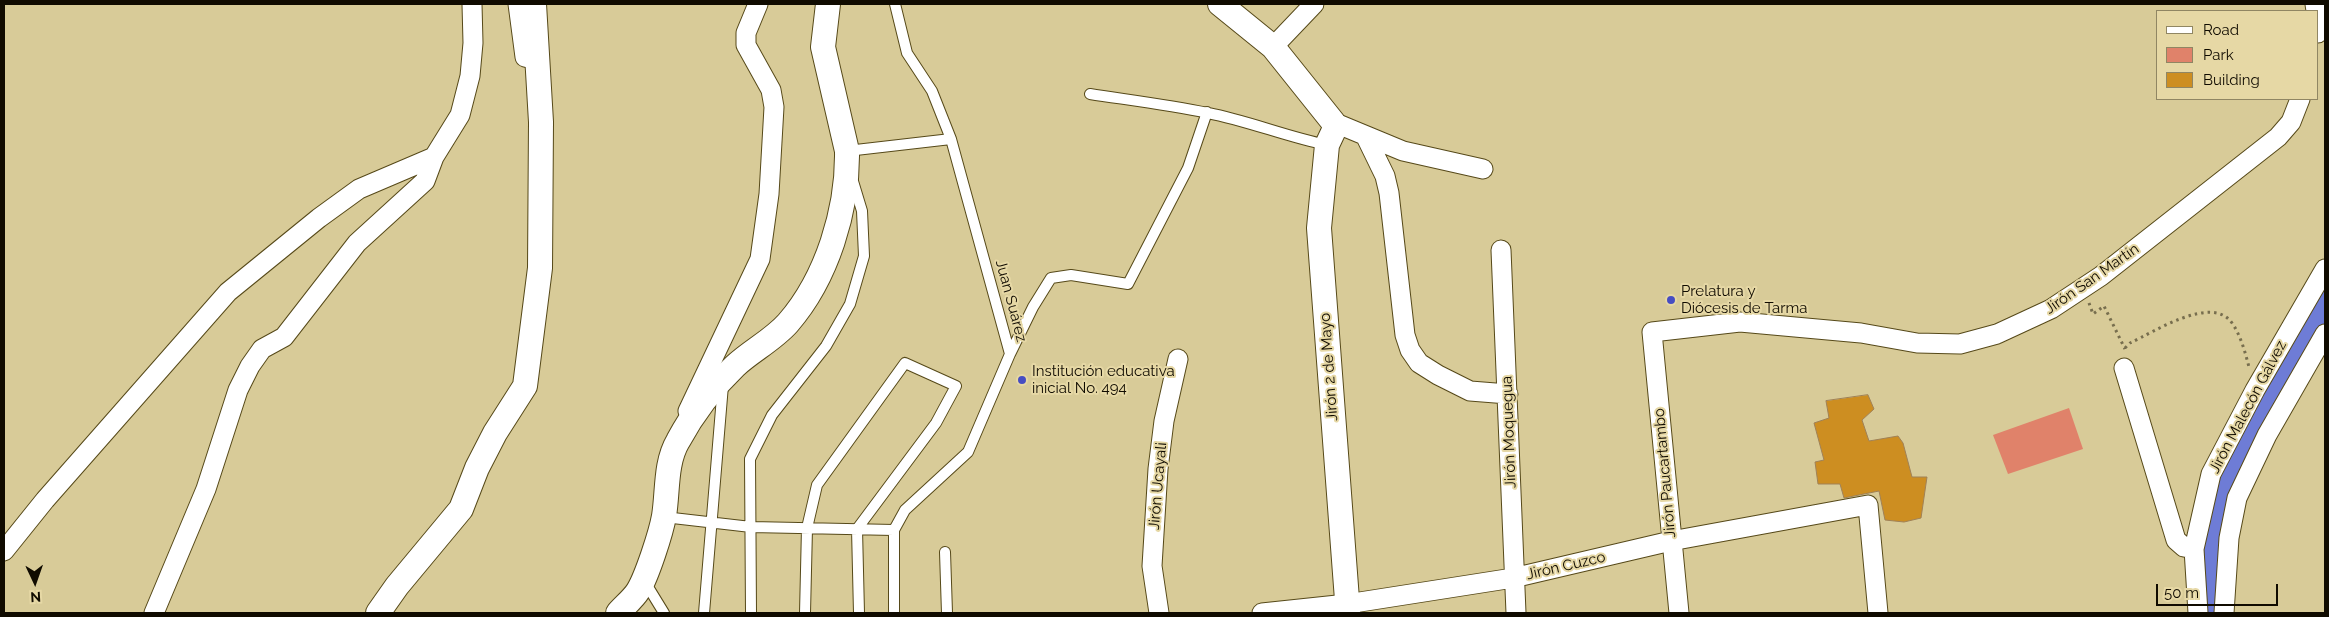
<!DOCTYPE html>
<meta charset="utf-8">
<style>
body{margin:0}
#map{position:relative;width:2329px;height:617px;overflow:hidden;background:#d8cb98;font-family:Raleway,sans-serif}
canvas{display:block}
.frame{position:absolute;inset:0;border:5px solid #100b00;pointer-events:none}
.legend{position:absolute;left:2156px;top:10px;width:162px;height:90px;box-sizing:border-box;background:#e6d8a5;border:1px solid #908663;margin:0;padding:6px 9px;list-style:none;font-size:15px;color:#100b00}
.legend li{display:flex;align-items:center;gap:10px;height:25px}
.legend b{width:25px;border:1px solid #908663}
.north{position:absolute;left:10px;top:557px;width:50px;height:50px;-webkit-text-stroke:4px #e6d8a5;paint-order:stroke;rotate:177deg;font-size:14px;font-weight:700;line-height:20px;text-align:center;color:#100b00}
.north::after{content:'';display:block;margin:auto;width:18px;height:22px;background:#100b00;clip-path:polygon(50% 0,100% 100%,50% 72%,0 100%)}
.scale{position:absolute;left:2156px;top:584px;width:122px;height:22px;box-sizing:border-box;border:2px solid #100b00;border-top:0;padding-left:6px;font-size:15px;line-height:18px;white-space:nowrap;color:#100b00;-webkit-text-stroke:4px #e6d8a5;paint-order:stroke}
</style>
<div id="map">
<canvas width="2329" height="617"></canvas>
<div class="frame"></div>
<ul class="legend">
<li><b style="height:6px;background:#fff"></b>Road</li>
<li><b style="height:14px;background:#e0826a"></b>Park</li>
<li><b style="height:14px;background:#cd8e21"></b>Building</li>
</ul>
<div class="north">N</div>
<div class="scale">50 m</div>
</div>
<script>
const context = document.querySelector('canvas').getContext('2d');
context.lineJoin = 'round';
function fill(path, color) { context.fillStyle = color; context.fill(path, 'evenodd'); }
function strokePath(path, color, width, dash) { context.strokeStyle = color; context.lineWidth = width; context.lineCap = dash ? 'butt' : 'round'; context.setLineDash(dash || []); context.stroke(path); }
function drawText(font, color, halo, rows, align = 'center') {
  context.font = font + ' Raleway,sans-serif'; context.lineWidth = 4; context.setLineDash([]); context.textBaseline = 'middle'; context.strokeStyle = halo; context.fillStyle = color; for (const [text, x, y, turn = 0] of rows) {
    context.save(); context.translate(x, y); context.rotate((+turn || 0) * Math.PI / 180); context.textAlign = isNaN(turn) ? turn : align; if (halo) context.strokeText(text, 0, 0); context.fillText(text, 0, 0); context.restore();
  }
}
const green = new Path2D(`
 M2069,408L2083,449L2008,474L1993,435Z`);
const river = new Path2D(`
 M2213,613L2216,533L2223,495L2237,460L2282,377L2325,305`);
const building = new Path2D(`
 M1868,395L1874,409L1862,420L1869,441L1898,436L1903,443L1912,477H1927L1921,518L1904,522L1885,520L1879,491L1844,498L1840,484H1818L1815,462L1824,460L1814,423L1829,418L1826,401Z`);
const path = new Path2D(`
 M2089,303L2093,314L2104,306L2125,349
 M2125,348L2130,343C2154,332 2212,294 2232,323C2241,336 2245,352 2249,367`);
const service = new Path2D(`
 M895,4L907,53L932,91L951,139L1010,354
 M1090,94C1129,100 1169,105 1208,113C1249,121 1287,137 1327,145
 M847,151L951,139
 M664,517L751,527L894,530
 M945,552L947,613
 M645,582L664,613
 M704,613L723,385
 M751,613L750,459L772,415L826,346L850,304L864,256L862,211L852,178
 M805,613L807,528L817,485L905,363L956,386L936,423L857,529L859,613
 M894,613V530L905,510L968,452L1010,354L1033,307L1051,278L1071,275L1128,284L1188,168L1207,112`);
const minor = new Path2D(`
 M518,4L525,57L537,60
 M2315,4L2316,11
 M2318,22V33
 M1273,47L1314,4
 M1333,122L1403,151L1483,169
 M1366,137L1385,176L1389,193L1405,335L1410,350L1419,363L1438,375L1470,391L1508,394
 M1501,250L1516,613
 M2124,368L2176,540L2184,547L2194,549
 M688,411L760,259L769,194L774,107L771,90L746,45V33L758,4
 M4,551L45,500L228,292L319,218L359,189L434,157
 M154,613L206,489L238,390L250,366L262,349L284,337L357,243L425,181L434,157L460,115L470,76L473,43L472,4
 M1159,613L1152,566L1158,469L1164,421L1178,359
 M1262,613L1347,604L1513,578L1671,541L1868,505L1878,613
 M1679,613L1652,332L1740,322L1861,333L1917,343L1960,344L1997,334L2051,309L2101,276L2278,137L2291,122L2300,99
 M2198,613L2194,549L2211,474L2255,390L2325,269
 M2224,613L2229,538L2237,498L2267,435L2325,334`);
const tertiary = new Path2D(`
 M1220,4L1273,47L1333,122L1335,128L1327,145L1319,228L1348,613
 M378,613L397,586L461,509L477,468L495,433L525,386L540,268L541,122L534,4
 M618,613C624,606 633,599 638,591C647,576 661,533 664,516C668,492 665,463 678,441C692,415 713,387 735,366C751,351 773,340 788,323C827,278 848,210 847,151L823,47L828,4`);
const markers = [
 [1671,300,5,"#464dc2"],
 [1022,380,5,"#464dc2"]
];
const streetNames = [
 ["Jirón San Martín",2092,279,-35],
 ["Juan Suárez",1011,301,75],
 ["Jirón 2 de Mayo",1329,367,-94],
 ["Jirón Malecón Gálvez",2248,407,-62],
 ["Jirón Moquegua",1509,432,-92],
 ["Jirón Paucartambo",1665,473,-95],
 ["Jirón Ucayali",1158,486,-85],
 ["Jirón Cuzco",1566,566,-13]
];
const poiNames = [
 ["Prelatura y",1681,291],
 ["Diócesis de Tarma",1681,308],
 ["Institución educativa",1032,371],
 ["inicial No. 494",1032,388]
];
fill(green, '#e0826a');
strokePath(river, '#6e7cd6', 30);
fill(building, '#cd8e21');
strokePath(building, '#9f8157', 1);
strokePath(service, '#564919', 12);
strokePath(minor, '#564919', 21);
strokePath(tertiary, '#564919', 26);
strokePath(path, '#776e4e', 3, [2.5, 4]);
strokePath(service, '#fff', 10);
strokePath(minor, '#fff', 19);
strokePath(tertiary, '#fff', 24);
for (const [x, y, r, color] of markers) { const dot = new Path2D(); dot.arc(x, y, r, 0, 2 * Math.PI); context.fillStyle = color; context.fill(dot); strokePath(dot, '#e6d8a5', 2); }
drawText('15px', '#100b00', '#e6d8a5', streetNames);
drawText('15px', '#100b00', '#e6d8a5', poiNames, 'left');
</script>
